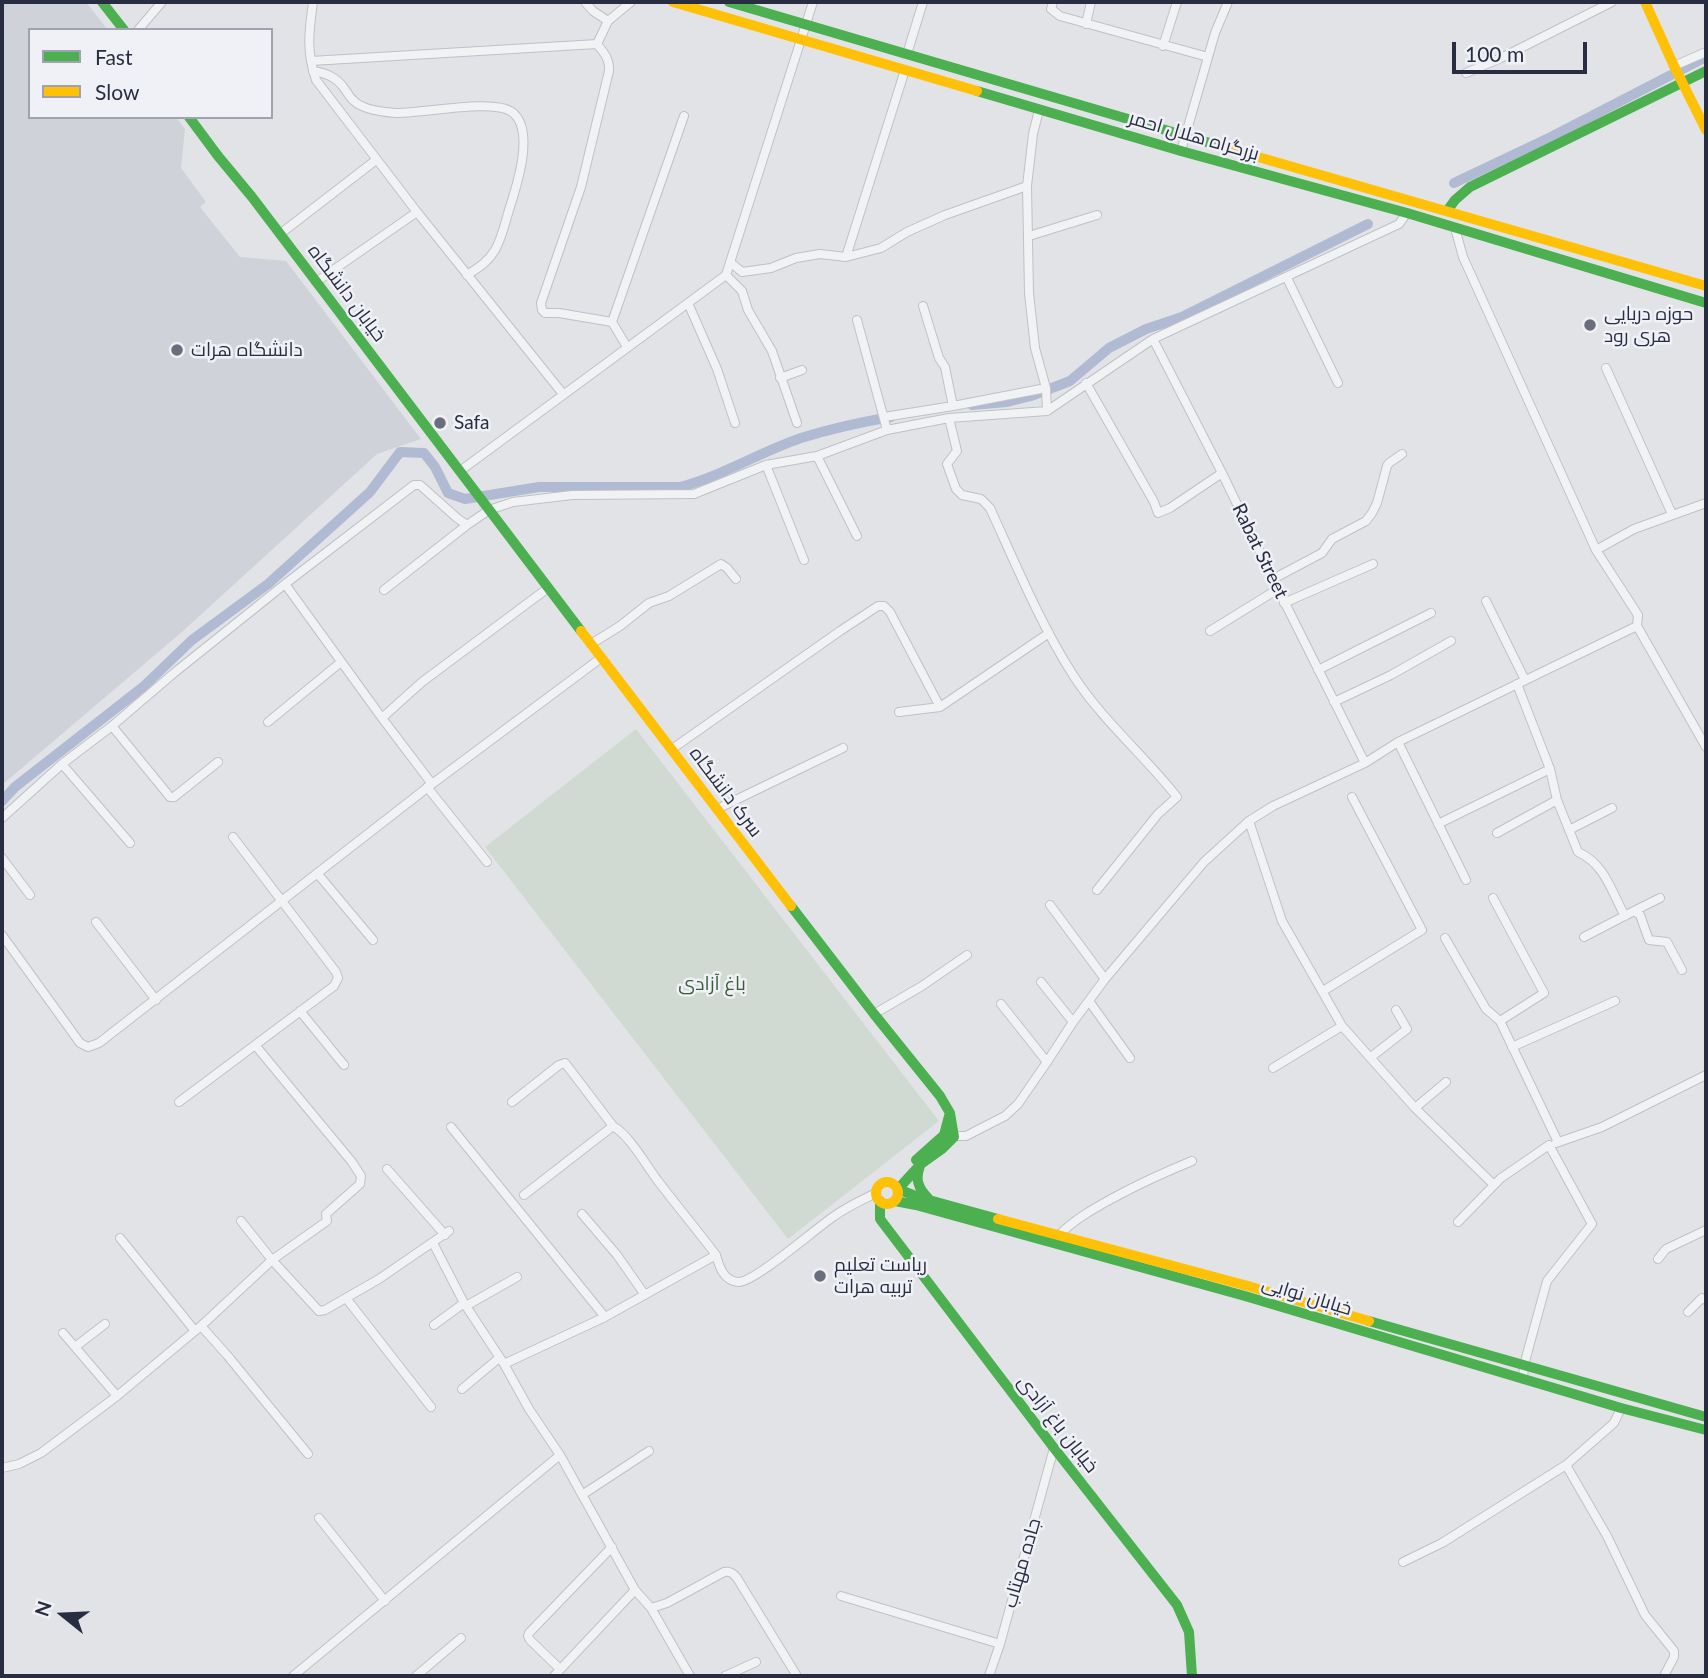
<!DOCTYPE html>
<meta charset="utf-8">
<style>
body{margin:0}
#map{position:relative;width:1708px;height:1678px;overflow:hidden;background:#e2e3e7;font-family:Lato,sans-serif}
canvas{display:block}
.frame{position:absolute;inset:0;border:4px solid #292d41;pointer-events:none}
.legend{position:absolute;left:28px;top:28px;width:245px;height:91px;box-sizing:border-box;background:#f0f1f7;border:2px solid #a0a3ae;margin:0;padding:9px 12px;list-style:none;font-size:21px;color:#292d41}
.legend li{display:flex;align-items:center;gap:14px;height:35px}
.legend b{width:35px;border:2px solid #a0a3ae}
.north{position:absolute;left:28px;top:1580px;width:70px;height:70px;-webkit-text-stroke:5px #f0f1f7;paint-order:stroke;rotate:288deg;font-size:19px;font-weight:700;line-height:28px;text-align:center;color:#292d41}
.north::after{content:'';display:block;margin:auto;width:24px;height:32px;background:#292d41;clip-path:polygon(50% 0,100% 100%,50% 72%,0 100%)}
.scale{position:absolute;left:1452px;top:42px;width:135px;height:32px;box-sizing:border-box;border:4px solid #292d41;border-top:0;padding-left:9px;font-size:21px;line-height:24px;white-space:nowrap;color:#292d41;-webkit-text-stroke:5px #f0f1f7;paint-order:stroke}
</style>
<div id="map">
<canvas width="1708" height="1678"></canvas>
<div class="frame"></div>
<ul class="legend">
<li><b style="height:9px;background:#4caf50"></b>Fast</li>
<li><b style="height:9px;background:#ffc107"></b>Slow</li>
</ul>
<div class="north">N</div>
<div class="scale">100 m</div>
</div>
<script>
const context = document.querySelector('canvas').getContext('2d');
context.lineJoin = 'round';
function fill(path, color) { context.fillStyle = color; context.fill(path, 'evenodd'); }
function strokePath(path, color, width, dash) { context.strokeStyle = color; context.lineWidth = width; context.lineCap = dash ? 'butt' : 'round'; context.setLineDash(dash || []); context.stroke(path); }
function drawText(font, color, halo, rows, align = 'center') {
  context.font = font + ' Lato,Cairo,sans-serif'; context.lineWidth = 5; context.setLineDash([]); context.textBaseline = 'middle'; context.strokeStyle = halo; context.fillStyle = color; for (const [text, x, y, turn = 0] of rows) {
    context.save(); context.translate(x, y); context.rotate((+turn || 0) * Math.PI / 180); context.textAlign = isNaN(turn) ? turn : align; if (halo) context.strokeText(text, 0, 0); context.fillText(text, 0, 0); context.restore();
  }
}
const built = new Path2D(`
 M2,2H86L108,30H30V117H176L185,129L181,168L206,202L200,207L240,257L286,261L421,439L377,454L183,631L2,785Z`);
const green = new Path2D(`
 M636,729L939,1121L788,1239L485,847Z`);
const canal = new Path2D(`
 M1454,183L1551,137L1706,57
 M972,405L1007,402L1031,396L1070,381L1109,348L1146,329L1182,317L1368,224
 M2,801L15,787L143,687L192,640L268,584L370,492L400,452L424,453L435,467L448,493L465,499L539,487H680C722,476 760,452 801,438C830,429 861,422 891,417`);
const street = new Path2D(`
 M313,2C309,32 306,51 316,80L417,212L563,394
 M585,2L593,11L608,21
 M1053,2L1051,9L1060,16L1208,57
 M1086,24L1091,2
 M138,30L162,2
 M597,44C604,53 610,59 609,71L581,187L541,303L542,310L545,313H559L612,322
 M597,44L608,21L631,2
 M1163,46L1177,2
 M907,54L923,2
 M311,61L597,44
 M1674,66L1706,52
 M313,71C326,73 336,77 344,88C347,92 350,98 354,101C363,110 383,112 395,113C422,114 492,98 512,112C536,130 516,188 509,210C505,223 502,238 495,250C488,262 478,268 467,275
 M1466,73L1501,58L1612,2
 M1039,110L1033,134L1027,186L1029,293L1035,348L1046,388L1047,411
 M1181,151L1215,33L1228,2
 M1455,228L1463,257L1596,550L1638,615L1637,626L1706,747
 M280,234L376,160
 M1029,236L1097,215
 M846,257L905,70
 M730,262L742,272L771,268L796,258L820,254L846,257L881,248L907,232L945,215L1027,186
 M726,275L742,291L748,310L772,351L797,423
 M1287,278L1338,383
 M316,282L417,212
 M688,303L717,369L735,423
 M923,306L939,358L945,367L953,406
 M857,320L887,430
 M1153,339L1222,473L1278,589L1365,763
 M627,347L612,322L684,116
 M1606,368L1672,514
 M780,378L802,370
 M1086,383L1154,502L1158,513L1170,508L1222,473
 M884,417L953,406L1046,388
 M949,418L957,451L947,464L956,489L962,495L981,499L990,508C1016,565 1040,623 1073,675C1102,720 1144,755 1177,797L1158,814L1097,890
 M817,456L857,536
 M766,465L804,560
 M460,471L726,275L813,2
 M1596,550L1634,529L1706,503
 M1273,579L1322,553L1332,539L1366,521L1372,513L1377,503L1387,466L1389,463L1402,454
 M285,584L382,718L432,784
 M384,590L467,525L489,510L513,502L572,495L694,494L766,465L817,456L887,430L949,418L1047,411L1153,339L1399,224L1407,213
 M1486,601L1525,680
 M1284,603L1373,564
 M1210,631L1278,589
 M591,644L620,626L649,603L669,596L721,564L727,568L736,579
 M1318,670L1431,613
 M1517,684L1550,769L1557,800L1578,852C1605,864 1611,891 1625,916
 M1334,702L1391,675L1451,641
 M899,712L940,707L1049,633
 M382,718L422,682L548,588
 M268,722L341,662
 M112,726L170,797H174L218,762
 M1398,742L1466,880
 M672,749L840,631L878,606H884L890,612L940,707
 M62,764L130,843
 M427,787L487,862
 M717,809L843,748
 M2,818L62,764L112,726L174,673L285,584L414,485H420L457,518L467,525
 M1249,821L1282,921L1342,1026L1415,1108L1494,1185L1501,1178L1549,1145L1592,1224L1547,1281L1524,1365L1523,1379
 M1438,824L1550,769
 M1569,830L1612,808
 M1497,833L1557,800
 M2,858L30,895
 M317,873L373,940
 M1493,898L1544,993L1500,1021
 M1050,905L1105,979
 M1634,911L1660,898
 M96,922L156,1000
 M2,935L80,1043L88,1047L99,1043L432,784L601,658
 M1584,937L1634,911L1640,915L1649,940L1667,942L1682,970
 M1445,938L1486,1009L1500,1021L1558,1142
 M1041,982L1073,1022
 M1323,991L1422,930L1352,797
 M1089,1001L1130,1058
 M1001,1004L1047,1062
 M300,1011L344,1065
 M874,1014L922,986L967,955
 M1512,1047L1615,1001
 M1371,1057L1407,1029L1396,1010
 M1273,1068L1342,1026
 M179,1102L334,986L338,978L336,972L233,837
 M512,1102L559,1065L565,1063L613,1126C631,1137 645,1164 658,1181C677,1206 697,1230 716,1255
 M1415,1108L1446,1082
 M451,1127L605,1317
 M951,1136H966L1005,1116L1018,1104L1047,1062L1073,1022L1105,979L1204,862L1249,821L1273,806L1365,763L1398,742L1637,626
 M1556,1143L1602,1127L1706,1075
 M387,1169L445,1235
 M524,1195L613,1126
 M582,1214L617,1255L645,1295
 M241,1221L272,1260L319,1311L325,1310L379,1279L449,1231
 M1458,1222L1494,1185
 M1059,1235C1075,1219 1093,1209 1113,1198C1139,1184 1165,1172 1192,1161
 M120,1238L195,1331
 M433,1243L464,1303L504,1364L529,1409L560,1455L635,1590L651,1608L690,1676
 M1658,1259L1666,1249L1706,1230
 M346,1298L431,1407
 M466,1306L517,1277
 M1688,1312L1702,1298L1706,1300
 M434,1325L464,1303
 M201,1326L227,1355L308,1454
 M63,1333L117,1396
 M75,1347L105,1324
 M504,1364L605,1317L716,1255C719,1266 724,1282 739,1282C756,1281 815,1229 833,1217C846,1207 862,1200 876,1193
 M462,1389L499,1358
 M1566,1465L1607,1536L1645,1615L1674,1651V1657L1664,1676
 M2,1468L19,1464L41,1453L117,1396L201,1326L272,1260L327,1221L326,1214L360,1184L361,1176L352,1162L255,1045
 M582,1495L649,1451
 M319,1518L385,1601
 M1403,1562L1442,1543L1566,1465L1614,1423L1621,1408
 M841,1596L1000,1644
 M651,1608L667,1603L724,1572C730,1571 733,1573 737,1578L797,1676
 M560,1669L530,1640L528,1636L529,1633L612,1547
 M293,1676L560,1455
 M416,1676L461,1638
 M554,1676L635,1590
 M725,1676L756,1662
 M989,1676L1000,1644L1054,1448`);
const fast = new Path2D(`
 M102,2L124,30
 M729,2L1220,146
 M977,91L1181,151L1407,213L1706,303
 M189,117L218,156L252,197L581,631
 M1447,211L1455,200L1470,187L1706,71
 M791,906L874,1014L940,1096L950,1113L954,1137L942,1149L921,1164L898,1189L918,1197L998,1219
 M916,1160L944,1135L949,1116
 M920,1166C915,1179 918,1188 928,1198
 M880,1201V1219L1054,1448L1177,1605L1189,1632L1192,1676
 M895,1201L916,1205L1245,1296L1621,1408L1706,1430
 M1369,1321L1706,1417`);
const slow = new Path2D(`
 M673,2L977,91
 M1645,2L1674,66L1706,130
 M1220,146L1706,286
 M581,631L791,906
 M876 1193a11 11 0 1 1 22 0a11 11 0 1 1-22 0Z
 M998,1219L1248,1286L1369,1321`);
const markers = [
 [1590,325,7,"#6a6d7b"],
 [177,350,7,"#6a6d7b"],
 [440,423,7,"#6a6d7b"],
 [820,1276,7,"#6a6d7b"]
];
const streetNames = [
 ["بزرگراه هلال احمر",1194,136,16],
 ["خیابان دانشگاه",347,293,53],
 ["Rabat Street",1260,551,64],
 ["سرک دانشگاه",726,792,53],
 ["خیابان نوایی",1307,1296,17],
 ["خیابان باغ آزادی",1058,1424,52],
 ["جاده مهتاب",1022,1563,-74]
];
const poiNames = [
 ["حوزه دریایی",1604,314],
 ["هری رود",1604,336],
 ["دانشگاه هرات",191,350],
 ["Safa",454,423],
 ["ریاست تعلیم",834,1265],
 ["تربیه هرات",834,1287]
];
const parkNames = [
 ["باغ آزادی",712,984]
];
fill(built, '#d0d2da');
fill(green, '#d1dad2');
strokePath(canal, '#b0bad2', 10);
strokePath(street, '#c0c1c5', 10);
strokePath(street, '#f1f2f4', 8);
strokePath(fast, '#4caf50', 10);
strokePath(slow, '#ffc107', 10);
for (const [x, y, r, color] of markers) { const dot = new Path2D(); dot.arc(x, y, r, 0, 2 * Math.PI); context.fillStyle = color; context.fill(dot); strokePath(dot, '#f0f1f7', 2.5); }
drawText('19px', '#292d41', '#f0f1f7', streetNames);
drawText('19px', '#292d41', '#f0f1f7', poiNames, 'left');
drawText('19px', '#375c36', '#f0f1f7', parkNames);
</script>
